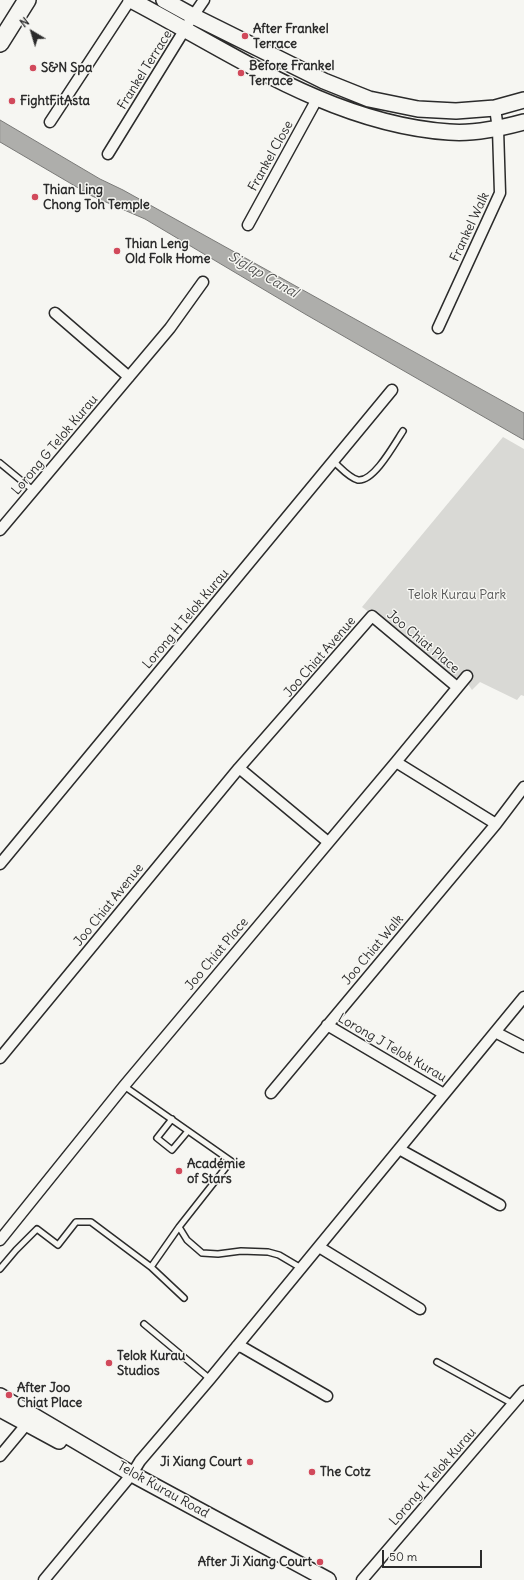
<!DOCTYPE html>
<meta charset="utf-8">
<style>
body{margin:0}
#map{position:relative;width:524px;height:1580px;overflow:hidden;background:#f6f6f2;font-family:Delius,sans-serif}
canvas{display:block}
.north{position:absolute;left:12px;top:12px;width:40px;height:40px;-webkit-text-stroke:3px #f6f6f2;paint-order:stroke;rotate:322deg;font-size:11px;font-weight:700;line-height:16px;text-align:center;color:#2b2b2b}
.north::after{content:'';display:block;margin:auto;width:14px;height:18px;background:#2b2b2b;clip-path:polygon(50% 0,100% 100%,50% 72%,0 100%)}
.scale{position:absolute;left:382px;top:1550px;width:100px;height:18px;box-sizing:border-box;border:2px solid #2b2b2b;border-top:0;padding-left:5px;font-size:12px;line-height:14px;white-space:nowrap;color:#2b2b2b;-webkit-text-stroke:3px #f6f6f2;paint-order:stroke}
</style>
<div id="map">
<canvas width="524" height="1580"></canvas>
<div class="north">N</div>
<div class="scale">50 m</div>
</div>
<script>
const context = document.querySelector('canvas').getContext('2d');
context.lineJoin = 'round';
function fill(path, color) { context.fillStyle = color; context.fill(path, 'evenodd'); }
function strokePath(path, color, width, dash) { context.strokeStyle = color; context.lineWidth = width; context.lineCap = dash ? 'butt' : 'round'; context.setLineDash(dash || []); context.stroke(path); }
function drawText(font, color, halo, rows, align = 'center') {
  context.font = font + ' Delius,sans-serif'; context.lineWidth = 3; context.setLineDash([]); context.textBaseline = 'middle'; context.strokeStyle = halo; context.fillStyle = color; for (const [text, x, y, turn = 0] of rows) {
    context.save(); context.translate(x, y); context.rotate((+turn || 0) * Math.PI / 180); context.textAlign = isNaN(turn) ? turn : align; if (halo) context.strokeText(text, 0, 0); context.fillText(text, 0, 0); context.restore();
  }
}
const green = new Path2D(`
 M503,437L524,449V696L521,695L517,700L480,682L472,690L468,684L470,680L462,673L457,678L455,677L362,607Z`);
const water = new Path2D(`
 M0,120L100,179L123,190L524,413V440L305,314L145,219L92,196L0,142Z`);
const lane = new Path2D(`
 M333,461C340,467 349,478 358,480C374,482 395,443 403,431
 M0,463L34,491
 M124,1086L231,1161L179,1227L187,1240L202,1253L218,1254L241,1251L268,1252L279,1255L301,1268
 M172,1119L157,1138L172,1150L188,1131
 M151,1267L179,1227
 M0,1269L16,1250L37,1229L58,1245L76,1222H91L151,1267L184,1298
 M144,1324L210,1379
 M437,1362L513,1404`);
const street = new Path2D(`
 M50,122L130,0
 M108,154L193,16L204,0
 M248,225L317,99
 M55,313L129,377
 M438,328L500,193L498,129L495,108
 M0,530L170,328L203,282
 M396,762L496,824
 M239,768L328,842
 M0,864L392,390
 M327,1025L444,1094
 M495,1032L524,1047
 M0,1058L239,768L372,616L457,687
 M271,1093L496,824L524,787
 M399,1149L500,1205
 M0,1240L124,1086L396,762L467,676
 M319,1247L420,1309
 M237,1346L242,1347L327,1396
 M0,1456L30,1420
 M44,1580L132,1474L140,1461L210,1379L524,997
 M362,1580L524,1391`);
const secondary = new Path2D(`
 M131,0C232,53 332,124 449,132C472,134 502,128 524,122
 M164,0L193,16L324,81L369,99L418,109L456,111L495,108L524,100
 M0,1396L132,1474L328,1580
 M0,1409L59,1441`);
const primary = new Path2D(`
 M0,43L27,0`);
const markers = [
 [245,36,4,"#d1495b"],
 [33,68,4,"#d1495b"],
 [241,73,4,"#d1495b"],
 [12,101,4,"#d1495b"],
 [35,197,4,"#d1495b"],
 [117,251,4,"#d1495b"],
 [179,1171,4,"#d1495b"],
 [109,1363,4,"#d1495b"],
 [9,1395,4,"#d1495b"],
 [250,1462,4,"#d1495b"],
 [312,1472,4,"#d1495b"],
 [320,1562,4,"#d1495b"]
];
const poiNames = [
 ["After Frankel",253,29],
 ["Terrace",253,44],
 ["Before Frankel",249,66],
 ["Terrace",249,81],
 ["S&N Spa",41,68],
 ["FightFitAsta",20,101],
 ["Thian Ling",43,190],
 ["Chong Toh Temple",43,205],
 ["Thian Leng",125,244],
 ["Old Folk Home",125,259],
 ["Académie",187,1164],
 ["of Stars",187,1179],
 ["Telok Kurau",117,1356],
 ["Studios",117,1371],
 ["After Joo",17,1388],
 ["Chiat Place",17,1403],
 ["Ji Xiang Court",242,1462,"right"],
 ["The Cotz",320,1472],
 ["After Ji Xiang Court",312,1562,"right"]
];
const streetNames = [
 ["Frankel Terrace",145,70,-58],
 ["Frankel Close",271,156,-61],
 ["Frankel Walk",470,227,-65],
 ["Lorong G Telok Kurau",55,445,-50],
 ["Lorong H Telok Kurau",186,619,-50],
 ["Joo Chiat Place",423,642,40],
 ["Joo Chiat Avenue",320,657,-49],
 ["Joo Chiat Avenue",109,905,-51],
 ["Joo Chiat Walk",373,950,-50],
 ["Joo Chiat Place",217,954,-50],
 ["Lorong J Telok Kurau",392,1048,30],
 ["Lorong K Telok Kurau",433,1477,-49],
 ["Telok Kurau Road",163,1490,29]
];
const parkNames = [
 ["Telok Kurau Park",457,595]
];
const waterNames = [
 ["Siglap Canal",263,275,30]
];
fill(green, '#d9d9d5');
fill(water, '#aeaeab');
strokePath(water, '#7a7a78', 1);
strokePath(lane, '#2b2b2b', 8);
strokePath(street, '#2b2b2b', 13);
strokePath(secondary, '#2b2b2b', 18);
strokePath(primary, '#2b2b2b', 20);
strokePath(lane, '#f6f6f2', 5);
strokePath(street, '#f6f6f2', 10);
strokePath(secondary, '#f6f6f2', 15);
strokePath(primary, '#f6f6f2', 17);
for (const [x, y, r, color] of markers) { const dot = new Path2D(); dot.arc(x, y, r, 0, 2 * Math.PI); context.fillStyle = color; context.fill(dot); strokePath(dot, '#f6f6f2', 1.5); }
drawText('bold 13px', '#2b2b2b', '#f6f6f2', poiNames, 'left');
drawText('13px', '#2b2b2b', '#f6f6f2', streetNames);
drawText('13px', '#565656', '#f6f6f2', parkNames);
drawText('italic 14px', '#525251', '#f6f6f2', waterNames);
</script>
